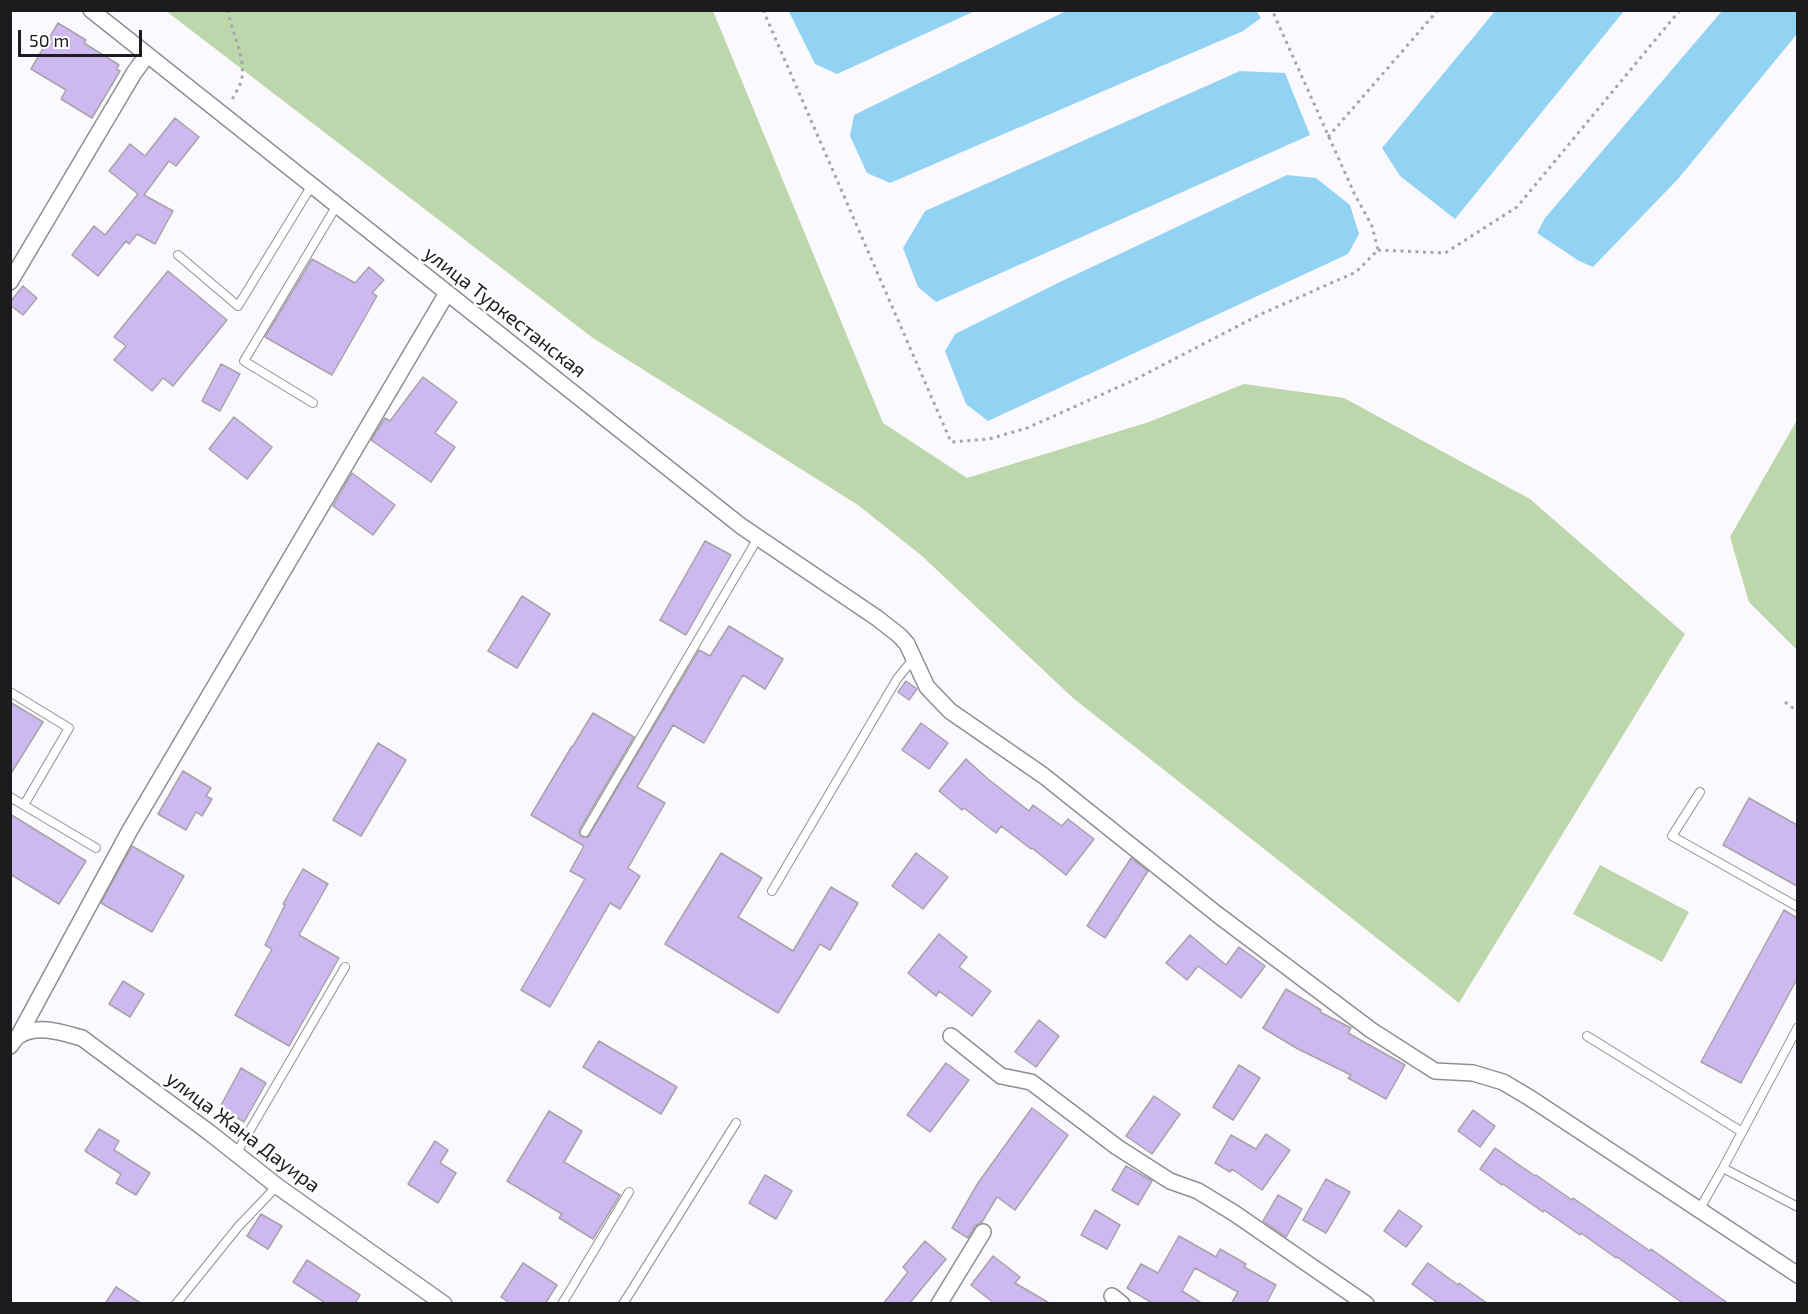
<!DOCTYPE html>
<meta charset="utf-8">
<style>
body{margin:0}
#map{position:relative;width:1808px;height:1314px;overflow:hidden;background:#fbf9fe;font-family:"Exo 2",sans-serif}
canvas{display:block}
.frame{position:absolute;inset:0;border:12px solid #1c1b1d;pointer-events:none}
.scale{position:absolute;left:18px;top:30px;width:124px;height:27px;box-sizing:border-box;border:3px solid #1c1b1d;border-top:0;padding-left:8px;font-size:18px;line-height:21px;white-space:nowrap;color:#1c1b1d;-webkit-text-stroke:4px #fff;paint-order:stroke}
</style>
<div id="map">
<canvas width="1808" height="1314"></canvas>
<div class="frame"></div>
<div class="scale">50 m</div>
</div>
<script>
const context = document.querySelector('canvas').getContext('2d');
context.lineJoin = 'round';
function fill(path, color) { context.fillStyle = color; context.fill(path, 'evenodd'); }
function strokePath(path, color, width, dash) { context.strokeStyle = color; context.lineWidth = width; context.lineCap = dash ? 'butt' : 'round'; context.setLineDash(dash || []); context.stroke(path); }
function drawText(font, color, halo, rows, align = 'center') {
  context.font = font + ' "Exo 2",sans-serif'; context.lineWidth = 5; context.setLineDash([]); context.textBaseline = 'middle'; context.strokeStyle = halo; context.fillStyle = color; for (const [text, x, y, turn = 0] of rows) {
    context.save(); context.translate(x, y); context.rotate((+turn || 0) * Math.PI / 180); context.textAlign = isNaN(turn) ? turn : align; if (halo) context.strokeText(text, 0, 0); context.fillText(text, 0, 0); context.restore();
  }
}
const green = new Path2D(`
 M166,11H713L883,423L967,478L1149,422L1244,384L1344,398L1530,499L1685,634L1459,1003L1073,698L922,556L858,505L593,338Z
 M1797,420V650L1749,602L1730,537Z
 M1600,865L1689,912L1662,962L1573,914Z`);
const water = new Path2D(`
 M790,10H975V11L837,74L815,64L789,12Z
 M1256,10L1261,18L1243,31L890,183L867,173L850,136L854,115L1066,11Z
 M1495,11H1624L1455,219L1400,176L1382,148Z
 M1722,11H1797V34L1678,179L1593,267L1579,261L1537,233L1545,218Z
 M1240,71L1285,73L1310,135L936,302L918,287L903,248L925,211Z
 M1287,175L1316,178L1350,205L1359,234L1348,254L988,421L966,404L945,351L955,334L1060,282Z`);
const building = new Path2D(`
 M58,23L86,40L84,43L119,65L116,69L120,71L92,118L61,99L66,90L31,69Z
 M175,118L199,137L176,166L169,161L144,195L173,211L155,244L137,234L129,244L126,241L98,276L72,255L94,226L105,235L138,194L109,171L130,144L145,156Z
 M312,259L355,283L369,267L384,280L372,293L377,296L332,375L265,337Z
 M168,271L227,320L173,386L163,378L152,391L114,360L126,346L114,337Z
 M23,286L37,298L23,315L10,305V302Z
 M221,364L240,374L220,411L202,401Z
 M423,377L457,402L435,433L455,447L431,482L371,440L385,418L390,421Z
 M234,417L272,447L247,479L209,449Z
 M352,473L395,505L373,535L333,506Z
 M705,541L731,555L686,635L660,620Z
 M522,596L550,614L517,668L488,651Z
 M729,626L783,659L765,689L743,675L704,743L673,725L637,787L665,803L628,868L640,876L620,909L610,903L550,1007L521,990L585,879L570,871L584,846L531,815L572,746H573L593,713L634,737L580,829L579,833L581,837H588L699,650L710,656Z
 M906,681L917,689L909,700L898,692Z
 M10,702L43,722L10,775Z
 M921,723L948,743L929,769L902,750Z
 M378,743L406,760L361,836L333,820Z
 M966,759L988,779L1029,811L1033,805L1062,826L1068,819L1094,839L1066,875L1032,848L1031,849L1001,826L996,833L964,808L962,810L939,791Z
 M183,771L211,788L206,796L212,799L202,816L196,812L186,830L158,814Z
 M1749,798L1797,825V886L1723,845Z
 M10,814L86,861L59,904L10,874Z
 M132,846L184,876L152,932L101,903Z
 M721,853L762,878L738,917L793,951L831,887L858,903L830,950L820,944L778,1013L665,944Z
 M916,853L948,877L923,909L892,886Z
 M1131,858L1148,871L1105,938L1087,926Z
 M303,869L328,884L299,935L339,958L289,1046L235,1015L272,949L265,945L285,905L283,904Z
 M1784,910L1797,918V979L1741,1083L1701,1062Z
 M939,934L967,957L959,967L991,991L972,1016L939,991L936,996L908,973Z
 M1190,935L1226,965L1239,947L1265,966L1241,998L1198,966L1187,980L1166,963Z
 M123,981L144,994L130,1017L109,1004Z
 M1286,989L1321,1010L1320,1012L1351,1028L1348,1033L1405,1065L1386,1099L1348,1078L1351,1075L1298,1049L1263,1028Z
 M1039,1020L1059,1036L1036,1067L1015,1052Z
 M599,1041L677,1087L661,1114L583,1067Z
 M946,1063L969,1080L930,1132L907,1115Z
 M1239,1065L1260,1078L1233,1120L1213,1107Z
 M241,1068L266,1083L244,1122L220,1107Z
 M1154,1096L1180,1114L1152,1154L1126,1136Z
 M1032,1108L1068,1135L1015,1210L997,1197L982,1222L975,1226L968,1238L952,1228L978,1183Z
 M1473,1110L1495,1126L1480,1147L1458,1131Z
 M549,1111L582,1131L564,1162L620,1195L593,1239L559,1218L562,1214L507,1181Z
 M99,1129L119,1141L114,1150L150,1173L136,1195L116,1183L121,1174L85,1151Z
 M1266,1134L1290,1150L1262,1190L1232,1169L1230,1172L1215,1163L1231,1135L1256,1149Z
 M435,1141L448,1150L440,1163L456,1173L438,1203L408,1184Z
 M1495,1148L1535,1176L1536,1175L1572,1200L1573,1198L1650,1251L1651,1249L1729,1304H1684L1617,1257L1616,1258L1581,1233L1580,1235L1544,1210L1543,1212L1503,1184L1502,1185L1480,1169Z
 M1126,1166L1152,1181L1138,1205L1112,1190Z
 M765,1175L792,1191L776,1219L749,1203Z
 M1326,1179L1350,1192L1326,1233L1303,1220Z
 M1278,1195L1302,1209L1286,1237L1263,1221Z
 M1095,1210L1120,1225L1107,1249L1081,1235Z
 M1399,1210L1422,1226L1406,1247L1384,1231Z
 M261,1214L282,1226L268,1249L247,1236Z
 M1179,1236L1216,1257L1220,1249L1246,1264L1244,1267L1276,1285L1266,1304H1231L1238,1292L1195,1268L1182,1291L1203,1304H1154L1127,1288L1141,1264L1158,1273Z
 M925,1241L946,1259L909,1304H883L908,1272L903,1267Z
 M993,1256L1020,1277L1015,1283L1051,1304H995L971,1285Z
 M307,1260L360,1295L355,1304H327L293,1282Z
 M523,1263L557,1285L545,1304H511L501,1297Z
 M1428,1263L1458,1285L1459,1283L1488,1304H1439L1412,1284Z
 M116,1287L142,1304H105Z`);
const path = new Path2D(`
 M228,10C231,31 245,56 242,77C241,85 234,96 230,103
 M763,10L951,442L989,439L1027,428L1134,380L1259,315L1356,272L1378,250L1372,226L1355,195L1272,10
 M1328,137L1438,10
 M1378,250L1445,253L1517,207L1680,10
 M1785,702L1798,712`);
const lane = new Path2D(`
 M178,255L238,306L312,185
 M313,403L244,361L337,205
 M10,692L69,728L24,805
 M1700,792L1672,836L1798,907
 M10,797L96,848
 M585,832L758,538
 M772,891L897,679L914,658
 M1587,1036L1742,1132
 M236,1154L345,967
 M1723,1168L1798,1207
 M1699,1210L1723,1168L1798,1027
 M176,1304L238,1227L277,1186
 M562,1304L629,1192
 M623,1304L736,1123`);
const street = new Path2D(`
 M91,10L741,526L877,618L900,636L907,644L927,687L950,711L1044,776L1218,915L1371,1030L1435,1071L1473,1073L1503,1082L1530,1098L1798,1275
 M10,282L134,73L147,55
 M19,1035L130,830L447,293
 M951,1036L1001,1076L1031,1082L1117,1147L1170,1181L1198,1191L1234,1213L1366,1304
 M10,1046C13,1042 16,1037 20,1035C39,1024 63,1033 82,1038L210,1133L277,1186L444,1304
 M1112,1296L1122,1304
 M939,1304L983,1232`);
const streetNames = [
 ["улица Туркестанская",505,312,38],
 ["улица Жана Дауира",243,1132,37]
];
fill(green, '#bbd7ab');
fill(water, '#92d3f4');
fill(building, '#ceb8f0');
strokePath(building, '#a6a4a9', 1.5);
strokePath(lane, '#908e93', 10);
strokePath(street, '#908e93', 18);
strokePath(path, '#a7a5a9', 3, [3, 4.5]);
strokePath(lane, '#fff', 8);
strokePath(street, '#fff', 15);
drawText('20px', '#1c1b1d', '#fff', streetNames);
</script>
